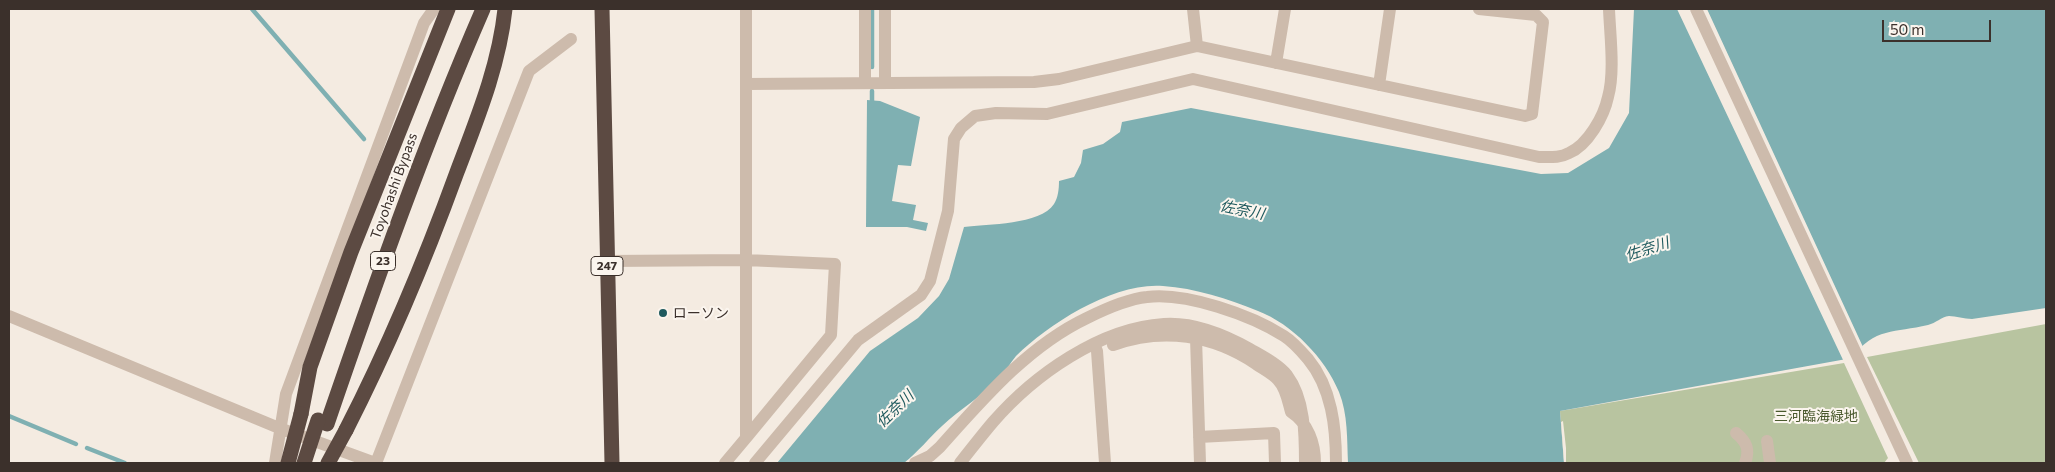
<!DOCTYPE html>
<meta charset="utf-8">
<style>
body{margin:0}
#map{position:relative;width:2055px;height:472px;overflow:hidden;background:#f4ebe1;font-family:Commissioner,sans-serif}
canvas{display:block}
.frame{position:absolute;inset:0;border:10px solid #3b302b;pointer-events:none}
.scale{position:absolute;left:1882px;top:20px;width:109px;height:22px;box-sizing:border-box;border:2px solid #3b302b;border-top:0;padding-left:6px;font-size:15px;line-height:18px;white-space:nowrap;color:#3b302b;-webkit-text-stroke:4px #fbf5ee;paint-order:stroke}
</style>
<div id="map">
<canvas width="2055" height="472"></canvas>
<div class="frame"></div>
<div class="scale">50 m</div>
</div>
<script>
const context = document.querySelector('canvas').getContext('2d');
context.lineJoin = 'round';
function fill(path, color) { context.fillStyle = color; context.fill(path, 'evenodd'); }
function strokePath(path, color, width, dash) { context.strokeStyle = color; context.lineWidth = width; context.lineCap = dash ? 'butt' : 'round'; context.setLineDash(dash || []); context.stroke(path); }
function drawText(font, color, halo, rows, align = 'center') {
  context.font = font + ' Commissioner,"Noto Sans JP",sans-serif'; context.lineWidth = 4; context.setLineDash([]); context.textBaseline = 'middle'; context.strokeStyle = halo; context.fillStyle = color; for (const [text, x, y, turn = 0] of rows) {
    context.save(); context.translate(x, y); context.rotate((+turn || 0) * Math.PI / 180); context.textAlign = isNaN(turn) ? turn : align; if (halo) context.strokeText(text, 0, 0); context.fillText(text, 0, 0); context.restore();
  }
}
const green = new Path2D(`
 M2046,324V463H1919L1867,357Z
 M1844,363L1888,458L1884,463H1564L1560,411Z`);
const water = new Path2D(`
 M1634,9H2046V308L1972,319C1964,319 1956,316 1949,316C1941,317 1936,323 1928,325C1895,333 1874,327 1852,358L1560,411L1564,463H1348C1347,440 1348,414 1339,392C1325,358 1292,324 1258,311C1228,299 1195,288 1163,286C1114,282 1050,323 1016,356C1010,363 1006,371 1000,377C983,396 960,409 942,426C929,438 918,452 904,463H777L870,351L918,318L939,296L949,279L964,227C988,224 1040,225 1054,204C1058,198 1059,189 1059,181L1074,177L1081,163L1083,150L1103,144L1120,132L1122,122L1191,108L1541,174L1568,173L1609,148L1629,113Z
 M867,100L880,101L920,117L911,166L898,165L892,201L916,205L913,220L928,223L926,231L907,227H866Z`);
const pier = new Path2D(`
 M1677,9H1707L1863,347L1853,360L1844,362Z
 M1563,421L1566,448V463H1564L1561,422Z`);
const stream = new Path2D(`
 M252,9L364,139
 M872,9V67
 M872,91V105
 M9,416L76,444
 M87,448L125,463`);
const minor = new Path2D(`
 M1193,9L1197,46
 M1696,9L1907,463
 M1276,63L1285,9
 M865,83V9
 M885,83V9
 M746,84L1034,82L1059,79L1197,46L1525,116L1532,114L1543,22L1536,15L1479,9
 M1379,85L1390,9
 M607,261L746,260L835,264L831,335L746,438
 M9,316L279,428L375,463
 M1196,338L1200,463
 M1094,344L1097,351L1105,463
 M1113,345C1163,327 1213,335 1256,364C1263,369 1273,374 1278,380C1286,388 1288,401 1291,412C1308,423 1315,443 1315,463
 M1736,433C1747,442 1750,450 1745,463
 M1199,437L1274,433L1275,463
 M1767,441L1770,463
 M275,463L286,394L424,23L434,9
 M376,463L529,71L571,39
 M725,463L746,438V9
 M755,463L858,340L921,295L930,281L948,211L954,139L961,128L975,116L996,113L1047,114L1193,79L1539,157C1550,157 1560,158 1569,153C1588,145 1604,116 1608,97C1615,72 1610,35 1609,9
 M915,463L930,456L940,447C983,399 1028,346 1087,318C1105,309 1127,299 1147,297C1186,292 1251,315 1284,336C1292,341 1302,352 1308,359C1332,388 1336,428 1336,463
 M960,463C971,449 982,435 993,422C1034,375 1100,328 1164,324C1193,322 1225,335 1250,349C1262,356 1278,364 1287,375C1305,399 1305,435 1305,463`);
const highway = new Path2D(`
 M602,9L612,463
 M301,414L310,367L351,252L448,9
 M327,424C375,284 424,145 483,9
 M346,430C389,346 425,260 457,172C477,119 499,66 505,9`);
const highwayBridge = new Path2D(`
 M288,463L301,414
 M304,463L318,420
 M328,463L346,430`);
const markers = [
 [663,313,5,"#1f5a5e"]
];
const shields = [
 [383,261,25],
 [607,266,32]
];
const shieldNames = [
 ["23",383,261],
 ["247",607,266]
];
const streetNames = [
 ["Toyohashi Bypass",394,186,-70]
];
const poiNames = [
 ["ローソン",673,313]
];
const parkNames = [
 ["三河臨海緑地",1816,416]
];
const waterNames = [
 ["佐奈川",1242,210,11],
 ["佐奈川",1647,249,-18],
 ["佐奈川",895,409,-44]
];
fill(green, '#b8c4a0');
fill(water, '#7fb0b2');
fill(pier, '#f4ebe1');
strokePath(stream, '#7fb0b2', 4.5);
strokePath(minor, '#cdbbac', 12);
strokePath(highway, '#5c4a42', 15);
strokePath(highwayBridge, '#5c4a42', 15);
for (const [x, y, r, color] of markers) { const dot = new Path2D(); dot.arc(x, y, r, 0, 2 * Math.PI); context.fillStyle = color; context.fill(dot); strokePath(dot, '#fbf5ee', 2); }
for (const [x, y, w] of shields) { const box = new Path2D(); box.roundRect(x - w / 2, y - 9.5, w, 19, 4); context.fillStyle = '#fbf5ee'; context.fill(box); strokePath(box, '#3b302b', 1); }
drawText('bold 12px', '#3b302b', null, shieldNames);
drawText('14px', '#3b302b', '#fbf5ee', streetNames);
drawText('14px', '#3b302b', '#fbf5ee', poiNames, 'left');
drawText('14px', '#4a5a2e', '#fbf5ee', parkNames);
drawText('italic 15px', '#1f5a5e', '#fbf5ee', waterNames);
</script>
